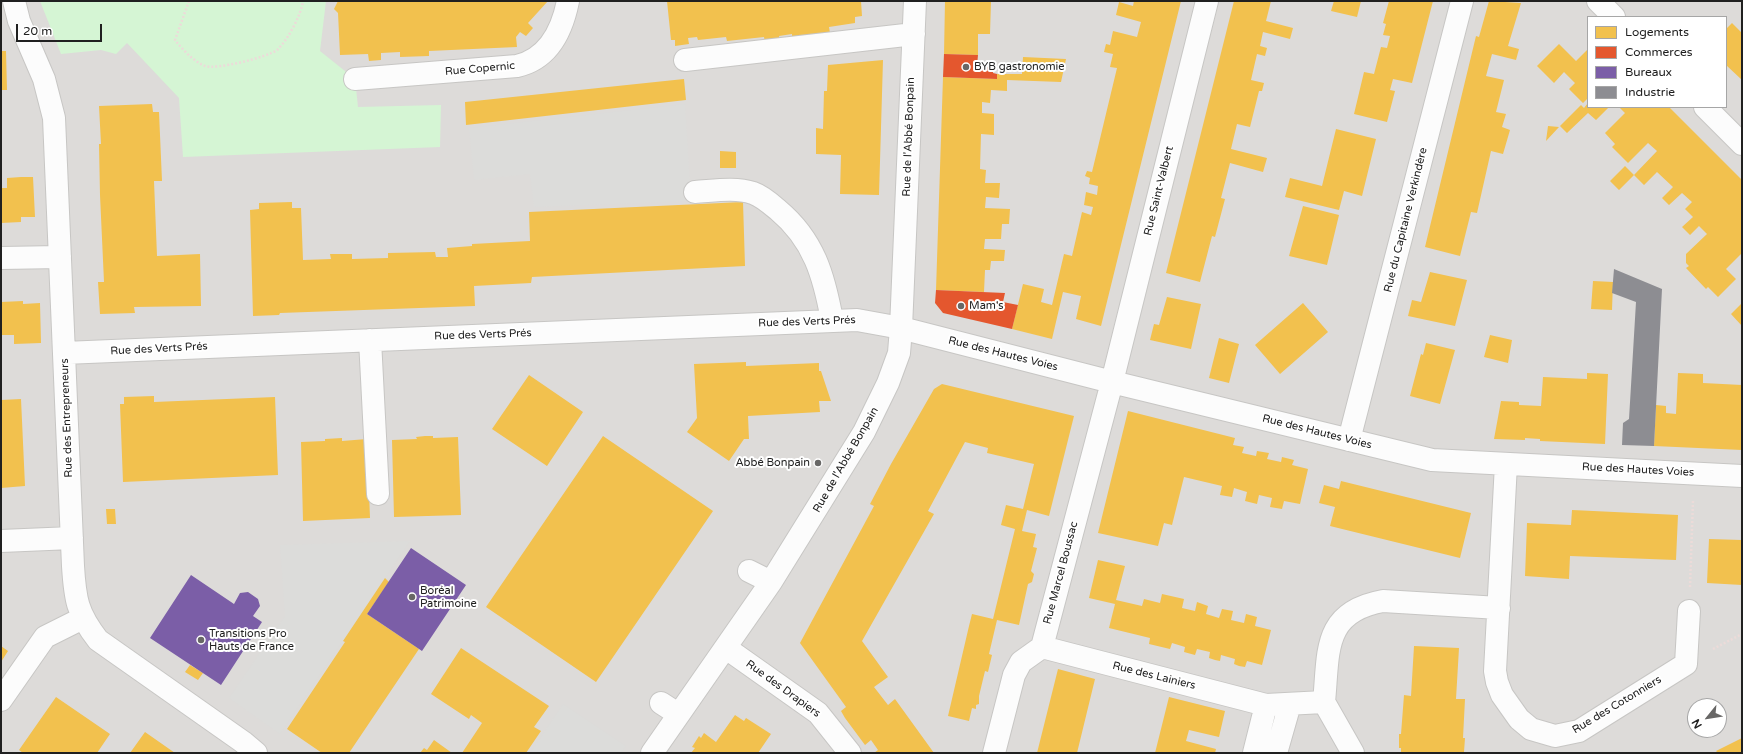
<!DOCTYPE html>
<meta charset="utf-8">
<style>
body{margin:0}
#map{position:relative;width:1743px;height:754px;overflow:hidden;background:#eeece8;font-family:"Varela Round",sans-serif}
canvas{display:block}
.frame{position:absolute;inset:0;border:2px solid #202020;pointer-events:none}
.legend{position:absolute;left:1587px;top:16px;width:140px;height:92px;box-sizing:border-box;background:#fff;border:1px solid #a6a6a6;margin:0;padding:5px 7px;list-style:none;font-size:12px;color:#202020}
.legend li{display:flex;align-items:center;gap:8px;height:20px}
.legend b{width:20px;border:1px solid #a6a6a6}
.north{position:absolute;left:1687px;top:698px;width:40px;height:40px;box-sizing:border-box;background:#fff;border:1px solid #a6a6a6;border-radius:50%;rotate:240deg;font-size:11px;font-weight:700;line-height:16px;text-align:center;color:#202020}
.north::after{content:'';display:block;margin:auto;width:14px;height:18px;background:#686766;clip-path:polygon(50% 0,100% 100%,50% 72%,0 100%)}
.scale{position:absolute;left:16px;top:24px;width:86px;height:18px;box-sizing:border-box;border:2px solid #202020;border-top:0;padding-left:5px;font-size:12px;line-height:14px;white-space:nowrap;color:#202020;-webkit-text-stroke:3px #fff;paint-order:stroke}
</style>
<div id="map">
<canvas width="1743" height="754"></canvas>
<div class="frame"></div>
<ul class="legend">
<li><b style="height:11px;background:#f2c14e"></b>Logements</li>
<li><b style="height:11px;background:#e4572e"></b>Commerces</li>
<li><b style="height:11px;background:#7b5ea7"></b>Bureaux</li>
<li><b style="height:11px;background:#8d8d92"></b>Industrie</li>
</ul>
<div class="north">N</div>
<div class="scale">20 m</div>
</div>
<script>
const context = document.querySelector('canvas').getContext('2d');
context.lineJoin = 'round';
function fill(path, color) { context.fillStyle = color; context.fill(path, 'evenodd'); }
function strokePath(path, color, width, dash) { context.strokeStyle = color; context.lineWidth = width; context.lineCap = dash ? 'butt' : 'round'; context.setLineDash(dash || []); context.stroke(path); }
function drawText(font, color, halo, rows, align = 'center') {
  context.font = font + ' "Varela Round",sans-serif'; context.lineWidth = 4; context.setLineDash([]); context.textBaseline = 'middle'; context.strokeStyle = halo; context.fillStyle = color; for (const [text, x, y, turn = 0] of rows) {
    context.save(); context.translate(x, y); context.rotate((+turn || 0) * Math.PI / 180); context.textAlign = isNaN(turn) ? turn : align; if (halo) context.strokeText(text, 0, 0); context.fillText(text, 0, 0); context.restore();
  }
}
const residential = new Path2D(`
 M1,1H1742V753H1ZM1588,17H1726V107H1588ZM1695,706H1719V730H1695Z`);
const religious = new Path2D(`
 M685,104L691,201L534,207L530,174L474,180L469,128Z
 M410,541L280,734L229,698L285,616L280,545Z
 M563,704L626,746L621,753H530Z`);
const park = new Path2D(`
 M40,1H326L320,51L355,79L358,107L441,105L440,147L183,157L179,98L127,43L116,54L101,50L61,54Z`);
const homes = new Path2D(`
 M338,1H548L528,23L533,28L526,36L520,32L516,37L517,47L429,51V56L400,57V52L381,53V60L369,61L368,54L340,55L338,13L334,9Z
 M667,1H861L862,16L855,17V23L829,27L830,33L792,37V34L779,36L780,42L765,43L764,37L727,41L726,37L698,40L697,37L688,38L689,44L675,46V40H671Z
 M945,1H991L990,34H978V55L944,54Z
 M1134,1H1181L1101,326L1076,319L1081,296L1063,292L1052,339L1012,329L1023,284L1044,289L1041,302L1052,305L1064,254L1072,256L1082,212L1091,215L1093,207L1084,205L1086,192L1097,195L1098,186L1089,184L1090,178L1085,176L1087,171L1092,172L1117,68L1110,67L1113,54L1104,52L1106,44L1110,45L1113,31L1137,37L1141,22L1116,15L1119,2L1133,6Z
 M1234,1H1271L1266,21L1293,28L1290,39L1263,32L1260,46L1267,48L1265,56L1257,54L1251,80L1264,83L1262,91H1259L1250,127L1237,124L1231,149L1267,158L1263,172L1230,163L1221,198L1225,199L1215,237L1212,236L1200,282L1166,273Z
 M1334,1H1361L1357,17L1331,11Z
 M1389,1H1433L1412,83L1393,79L1390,90L1395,91L1387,122L1354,114L1364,72L1374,74L1381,47L1387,48L1390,36L1383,35L1386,24L1383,23Z
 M1489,1L1521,3L1508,46L1519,49L1516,60L1492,54L1486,76L1504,80L1496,112L1506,114L1502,127L1510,130L1503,154L1491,151L1477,213L1471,212L1460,256L1425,247L1476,36L1479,37Z
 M1732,23L1742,33V80L1726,65V29Z
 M1559,44L1576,61L1588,49V98L1583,103L1569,89L1575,83L1564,72L1554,83L1537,66Z
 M1,51H6L7,90H1Z
 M1023,57L1066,59L1061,82L1007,80V91L991,90L990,103L982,102V113L994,114V135L981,134L980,169L986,170L985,183H1000L999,198L986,197L985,208L1010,209L1009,224H1002L1001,239H985L984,249L1005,250L1004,261H991L990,270H985L984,292L936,290L943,77L997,79V74H1022Z
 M883,60L879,195L840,194L841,155L816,154V128L823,129L824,91H827L828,65Z
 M684,79L686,100L466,125L465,102Z
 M1588,103V107H1609L1596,120L1588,113L1567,133L1560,126L1581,105L1584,108Z
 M152,104L153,112H159L162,181H154L157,256L200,254L201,306L134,307L135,313L100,314L98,282H104L100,195L99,144H101L99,106Z
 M1619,107H1669L1742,180V253L1726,269L1736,279L1718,297L1708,287L1706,289L1686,268L1689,266L1686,263V254L1707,234L1699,226L1690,235L1682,227L1693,217L1685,209L1692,202L1682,193L1669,205L1662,198L1673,187L1657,172L1644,185L1634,175L1619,190L1610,181L1625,166L1634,175L1657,151L1648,143L1628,163L1612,147L1615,144L1605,133L1625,113Z
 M1548,126L1559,127L1546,141Z
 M1336,129L1376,139L1362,196L1344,191L1339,210L1285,197L1290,178L1322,186Z
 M720,151L736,152V168H720Z
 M21,177H33L35,217H21V222L1,223V188H7V178Z
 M292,202V208H301L303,260L331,259L330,254H352V259L388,258V253L435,252L436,257H448L447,248L472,246V244L530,241L529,212L743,202L745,266L532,277L531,283L474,286L475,306L280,313L279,315L253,316L250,210L259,209V203Z
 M1303,206L1339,215L1327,265L1289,256Z
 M1430,272L1467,280L1455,326L1408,316L1412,300L1421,302Z
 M1593,281L1613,282L1612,310L1591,309Z
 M1167,297L1201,304L1191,349L1150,340L1154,324L1159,325Z
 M23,301V304L40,303L41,343L14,344V335H1V302Z
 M1303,303L1328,332L1280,374L1255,345Z
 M1741,304L1742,305V326L1731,314Z
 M1490,335L1512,340L1508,363L1484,357Z
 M1219,338L1239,344L1229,383L1209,378Z
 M1426,343L1455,350L1440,404L1410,396L1421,354L1423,355Z
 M746,362V366L819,363V371H821L831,401H819L820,412L748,416L749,439H744L729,461L687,432L697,418L694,364Z
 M1587,373L1608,374L1605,444L1540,441V439L1525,438V440L1494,439L1501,401L1519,402V405L1541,406L1543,377L1587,379Z
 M1678,373L1703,374V383L1742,385V450L1654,446L1656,405L1666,406V413L1676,414Z
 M529,375L583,412L547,466L492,429Z
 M942,384L1074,416L1049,516L1027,510L1022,531L1036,534L1033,547L1037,548L1031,571L1034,574L1032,582L1028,584L1019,625L997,620L989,654L992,655L988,672L985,671L979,696V704L976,705V709L972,708L969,721L948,716L969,626L972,614L993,619L1015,529L1001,525L1006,505L1023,509L1034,464L987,453L988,448L965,442L928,511L934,514L862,641L888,677L874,687L888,705L895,699L934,753H874L878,750L871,740L865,745L845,718L841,711L846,707L800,643L874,506L870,504L891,464L934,389Z
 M154,396V402L275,397L278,475L123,482L120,404H124V397Z
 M21,399L25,486L1,488V400Z
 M1128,411L1235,438L1233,445L1244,447L1242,453L1256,456L1257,451L1269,453L1267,459L1281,462L1282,457L1294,460L1292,465L1308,469L1300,504L1284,501L1282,509L1270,507L1272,498L1259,495L1257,504L1245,501L1247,492L1234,488L1232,497L1220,495L1222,486L1184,477L1172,525L1164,523L1158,546L1098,533Z
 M425,436H433V438L458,437L461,515L394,517L392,440L417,439L416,437Z
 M603,436L713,511L596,682L486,607Z
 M342,438V441L367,439L370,518L303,521L301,442L325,441V439Z
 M1341,481L1471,513L1460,558L1330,526L1335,507L1319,503L1324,485L1339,489Z
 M106,509H115L116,524H107Z
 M1572,510L1678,515L1676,560L1570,556L1569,579L1525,576L1527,523L1571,525Z
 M1709,539L1742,540V585L1707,583Z
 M1098,560L1125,566L1116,600L1142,606L1144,599L1160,603L1162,594L1184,599L1182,608L1195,611L1197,602L1208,606L1206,614L1219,618L1222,609L1233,611L1231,620L1244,623L1246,614L1257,617L1255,626L1271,630L1262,665L1247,661L1245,667L1239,666L1234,664L1235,659L1221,655L1220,661L1215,660L1209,658L1210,652L1197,649L1195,655L1184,652L1185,647L1172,643L1170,649L1149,644L1150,638L1109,628L1115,604L1089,598Z
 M385,578L389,582L367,614L419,649L349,753H322L287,729L345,642L343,641Z
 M1,646L8,651L1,662Z
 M1414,646L1459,648L1456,699H1465L1463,738H1465L1464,752L1401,753V748H1399V734H1401L1404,695L1411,696Z
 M461,648L549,706L534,727L541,731L526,753H462L482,723L471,715L469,719L431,694Z
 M190,665L203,673L198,680L185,672Z
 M1058,669L1095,679L1077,753H1037Z
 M56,697L110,734L97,753H23L19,750Z
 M1169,697L1225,711L1219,737L1189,730L1186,741L1216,749L1215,753H1155Z
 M735,715L744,721L746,718L771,734L758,753H691L695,748L692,747L699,736L701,738L704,733L716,742Z
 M145,732L175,753H130Z
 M1742,738V753H1718L1716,751Z
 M434,740L452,753H420L424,748L427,750Z`);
const shops = new Path2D(`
 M944,54L978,55L977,66L993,67V73L997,74V79L943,77Z
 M936,290L1005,293L1003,302L1018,305L1012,329L943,313L935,303Z`);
const offices = new Path2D(`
 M411,548L466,585L422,651L367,614Z
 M191,575L234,604L240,593L248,592L258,599L260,606L253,616L262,622L221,685L150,638Z`);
const industry = new Path2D(`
 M1614,269L1662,289L1654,446L1622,445L1623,423L1629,419L1636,302L1612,293Z`);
const path = new Path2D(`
 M189,1L175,40C183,50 193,61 205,66C216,70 268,57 277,50C288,40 301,15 303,1
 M1690,587L1693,500
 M1713,649L1742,634`);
const minor = new Path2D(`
 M14,1L19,21L44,79L54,118L73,566C75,599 77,613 98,640L243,742L256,753
 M1598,1L1614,17
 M685,60L914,34
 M355,79L517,66C548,59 562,31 568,1
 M1705,107L1742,144
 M695,192C713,191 735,187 753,193C762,196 771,204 778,210C814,240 824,276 832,320
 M1,258L60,257
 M370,340L378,494
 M64,353L857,320L901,328L1112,382L1432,460L1742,476
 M1349,440L1462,1
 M1506,464L1495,671L1497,682L1502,695L1519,719L1531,729L1555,736L1579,731L1686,664L1689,611
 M1,541L72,538
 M749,571L771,582
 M1042,647L1266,705L1324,702
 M726,648L818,713L850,753
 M1,700L45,637L83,618
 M1324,702C1329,652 1322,612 1383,601L1499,608
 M1324,702L1353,753
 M661,703L678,714
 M652,753L771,582L864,432L888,383L899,353L901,328L915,1
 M994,753L1014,675L1021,662L1042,647L1112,382L1207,1
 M1254,753L1266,705
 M1276,753L1290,704`);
const markers = [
 [966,67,4,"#686766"],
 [961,306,4,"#686766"],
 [818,463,4,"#686766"],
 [412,597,4,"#686766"],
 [201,640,4,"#686766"]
];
const poiNames = [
 ["BYB gastronomie",974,67],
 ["Mam's",969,306],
 ["Abbé Bonpain",810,463,"right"],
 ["Boréal",420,591],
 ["Patrimoine",420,604],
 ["Transitions Pro",209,634],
 ["Hauts de France",209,647]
];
const streetNames = [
 ["Rue Copernic",480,69,-5],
 ["Rue de l'Abbé Bonpain",909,137,-88],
 ["Rue Saint-Valbert",1159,191,-76],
 ["Rue du Capitaine Verkindère",1406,220,-76],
 ["Rue des Verts Prés",807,322,-2],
 ["Rue des Verts Prés",483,335,-2],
 ["Rue des Verts Prés",159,349,-3],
 ["Rue des Hautes Voies",1003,354,14],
 ["Rue des Entrepreneurs",67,418,-92],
 ["Rue des Hautes Voies",1317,432,14],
 ["Rue de l'Abbé Bonpain",846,460,-60],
 ["Rue des Hautes Voies",1638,470,3],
 ["Rue Marcel Boussac",1061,573,-75],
 ["Rue des Lainiers",1154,676,14],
 ["Rue des Drapiers",783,689,36],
 ["Rue des Cotonniers",1617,705,-31]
];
fill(residential, '#dddbd9');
fill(religious, '#dcdcda');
fill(park, '#d5f5d4');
fill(homes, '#f2c14e');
fill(shops, '#e4572e');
fill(offices, '#7b5ea7');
fill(industry, '#8d8d92');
strokePath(minor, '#c7c6c4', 24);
strokePath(path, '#ecdbd9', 2.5, [2, 2]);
strokePath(minor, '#fcfcfc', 22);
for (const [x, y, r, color] of markers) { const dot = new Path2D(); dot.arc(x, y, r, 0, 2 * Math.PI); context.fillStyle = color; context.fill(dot); strokePath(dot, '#fff', 1.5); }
drawText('11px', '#202020', '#fff', poiNames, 'left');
drawText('11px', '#202020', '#fff', streetNames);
</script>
